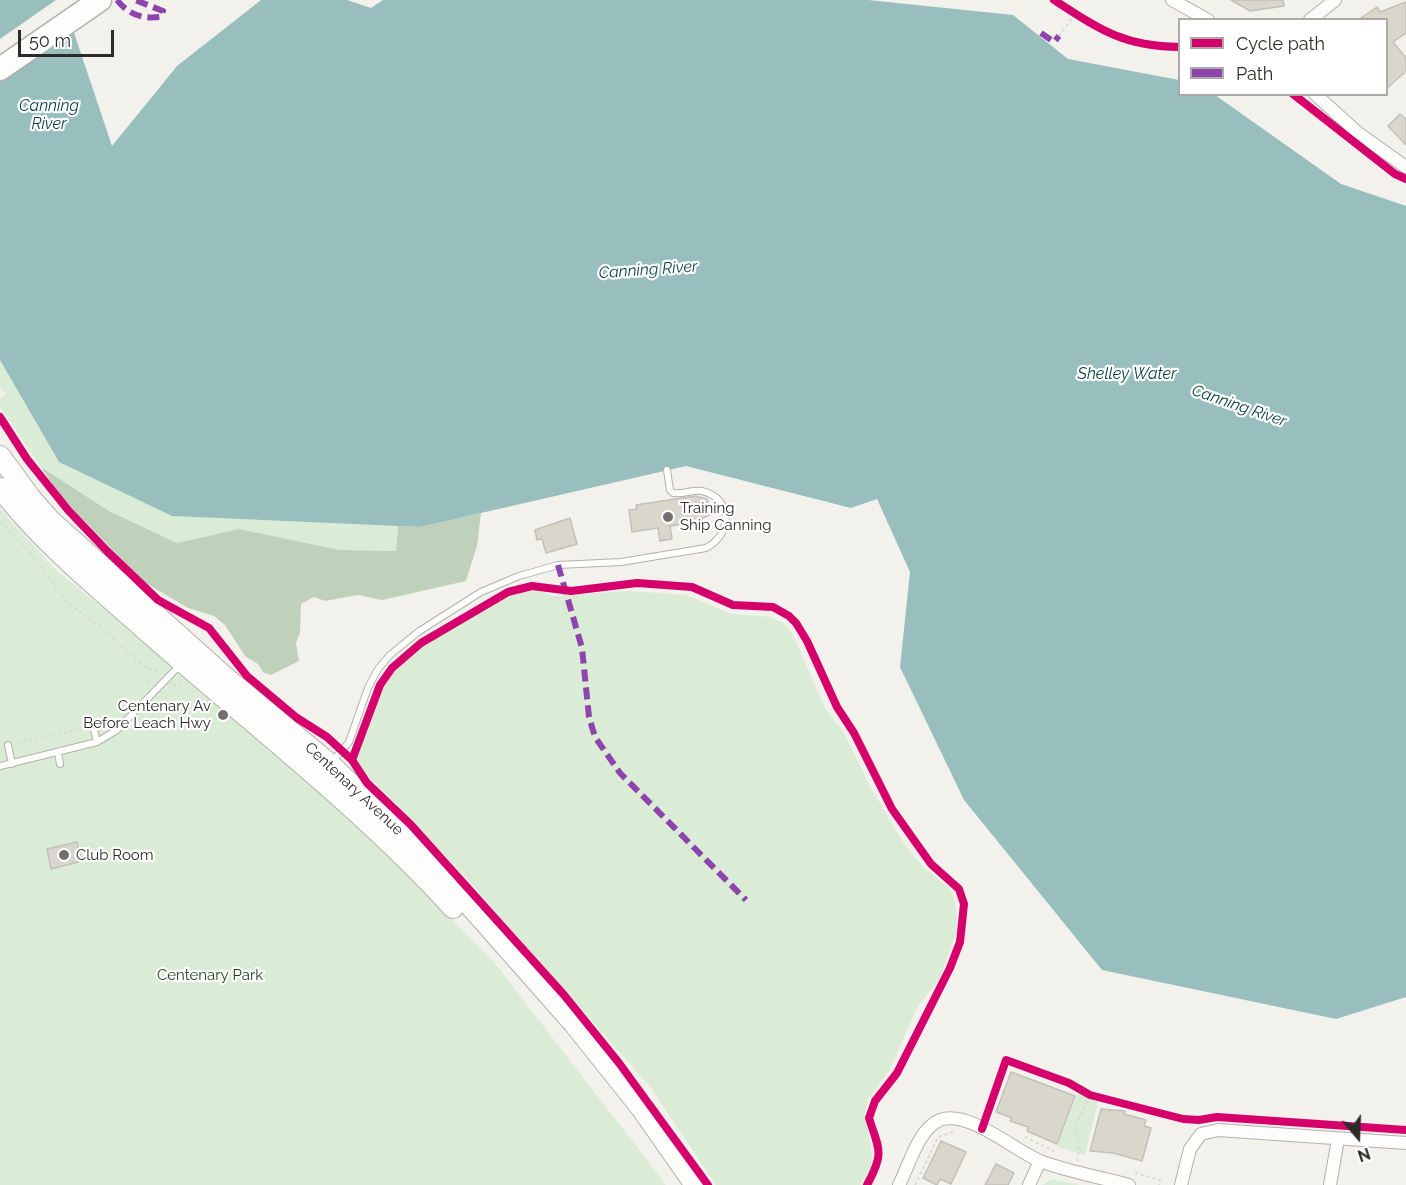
<!DOCTYPE html>
<style>
body{margin:0}
#map{position:relative;width:1406px;height:1185px;overflow:hidden;background:#f2f1eb;font-family:Raleway,sans-serif}
canvas{display:block}
.legend{position:absolute;left:1178px;top:18px;width:210px;height:78px;box-sizing:border-box;background:#fff;border:2px solid #abaaa9;margin:0;padding:8px 10px;list-style:none;font-size:18px;color:#2c2b27}
.legend li{display:flex;align-items:center;gap:12px;height:30px}
.legend b{width:30px;border:2px solid #abaaa9}
.north{position:absolute;left:1328px;top:1107px;width:60px;height:60px;-webkit-text-stroke:4px #fff;paint-order:stroke;rotate:161deg;font-size:16px;font-weight:700;line-height:24px;text-align:center;color:#2c2b27}
.north::after{content:'';display:block;margin:auto;width:21px;height:27px;background:#2c2b27;clip-path:polygon(50% 0,100% 100%,50% 72%,0 100%)}
.scale{position:absolute;left:18px;top:30px;width:96px;height:27px;box-sizing:border-box;border:3px solid #2c2b27;border-top:0;padding-left:8px;font-size:18px;line-height:21px;white-space:nowrap;color:#2c2b27;-webkit-text-stroke:4px #fff;paint-order:stroke}
</style>
<div id="map">
<canvas width="1406" height="1185"></canvas>
<ul class="legend">
<li><b style="height:8px;background:#d6006c"></b>Cycle path</li>
<li><b style="height:8px;background:#8e44ad"></b>Path</li>
</ul>
<div class="north">N</div>
<div class="scale">50 m</div>
</div>
<script>
const context = document.querySelector('canvas').getContext('2d');
context.lineJoin = 'round';
function fill(path, color) { context.fillStyle = color; context.fill(path, 'evenodd'); }
function strokePath(path, color, width, dash) { context.strokeStyle = color; context.lineWidth = width; context.lineCap = dash ? 'butt' : 'round'; context.setLineDash(dash || []); context.stroke(path); }
function drawText(font, color, halo, rows, align = 'center') {
  context.font = font + ' Raleway,sans-serif'; context.lineWidth = 4.5; context.setLineDash([]); context.textBaseline = 'middle'; context.strokeStyle = halo; context.fillStyle = color; for (const [text, x, y, turn = 0] of rows) {
    context.save(); context.translate(x, y); context.rotate((+turn || 0) * Math.PI / 180); context.textAlign = isNaN(turn) ? turn : align; if (halo) context.strokeText(text, 0, 0); context.fillText(text, 0, 0); context.restore();
  }
}
const green = new Path2D(`
 M0,360L59,462L172,516L398,526L396,551L340,550L239,529L177,543L109,511L41,467L0,407V398L7,394L0,388Z
 M0,509L55,569L315,783L494,962L666,1185H0Z
 M535,590L553,596L629,591L687,595L731,614L770,617L783,623L792,633L825,708L844,733L871,788L904,844L923,867L949,887L955,901L957,916L956,933L940,978L918,1006L889,1071L868,1099L865,1115L872,1153L871,1166L861,1185H716L650,1087L467,879L362,769L357,760C366,734 372,704 387,681C406,650 499,593 535,590Z
 M1078,1092L1098,1102L1085,1155L1057,1147Z
 M1052,1179L1080,1185H1042Z`);
const forest = new Path2D(`
 M41,467L109,511L177,543L239,529L340,550L396,551L398,526L420,527L481,513L477,546L466,581L382,600L358,595L325,601L314,597L301,604L300,633L296,643L299,661L271,675L263,672L258,664L245,656L225,625L214,616L188,608L144,582L63,499Z`);
const water = new Path2D(`
 M0,0H63L112,146L177,66L261,0H347L371,8L383,0H868L1013,15L1068,59L1179,80L1180,94L1215,95L1341,184L1406,206V997L1336,1019L1102,970L964,800L900,667L910,572L877,499L851,508L686,466L420,527L172,516L59,462L0,360Z`);
const pier = new Path2D(`
 M56,0H66L76,30L0,82V39Z`);
const building = new Path2D(`
 M1231,0H1283L1284,6L1250,11Z
 M1406,2V33L1393,42L1406,58V71L1386,89V20H1358L1377,7L1380,12Z
 M1400,114L1406,119V145L1388,126Z
 M695,496L707,499L712,514L702,518V521L670,526L672,539L660,541L658,528L632,532L629,510L637,509L636,505Z
 M570,518L577,544L546,553L542,539L537,540L535,530Z
 M77,842L82,861L51,869L47,849Z
 M1011,1072L1075,1096L1057,1144L1027,1131L1028,1127L1010,1121L1012,1118L996,1112Z
 M1101,1109L1125,1111L1124,1114L1146,1120L1144,1126L1151,1128L1142,1161L1113,1153L1090,1151Z
 M941,1141L966,1152L951,1184L940,1179L937,1185L923,1178Z
 M996,1164L1014,1173L1008,1185H985Z`);
const path = new Path2D(`
 M1059,36L1075,14
 M0,522L28,550L68,603L107,632L143,666L160,673
 M148,683L155,672
 M173,685L184,686
 M17,743L85,728
 M1025,1137L1055,1152
 M1077,1161L1079,1151L1076,1125L1090,1095
 M1135,1173L1160,1180L1159,1185
 M915,1185L938,1137L953,1132`);
const lane = new Path2D(`
 M93,725L97,742
 M8,745L12,764
 M58,753L60,764
 M333,761L349,742L368,688L378,669L390,655L418,632L481,592L519,576L558,565L621,562L706,548C732,534 734,499 702,491C692,489 683,495 673,493L670,490L667,470
 M0,766L97,742L117,730L180,665`);
const street = new Path2D(`
 M1172,0L1208,20
 M1310,20L1335,0
 M1315,94L1358,133L1406,167
 M899,1185C909,1166 918,1129 940,1120C968,1109 1015,1151 1040,1161C1069,1172 1100,1177 1129,1185
 M1029,1185L1040,1161
 M1181,1185L1190,1149L1201,1134L1218,1130L1406,1143
 M1330,1185L1338,1139`);
const primary = new Path2D(`
 M0,456L30,497L50,520L224,676L330,764L424,854L574,1024L641,1108L695,1185
 M0,488C41,541 93,584 143,628C247,720 359,805 453,908`);
const highway = new Path2D(`
 M0,69L100,0`);
const quiet = new Path2D(`
 M117,0C129,15 142,19 160,17L163,11L135,0
 M1041,33L1054,42L1059,36
 M558,565L582,648L589,717L595,737L620,773L746,900`);
const cycleway = new Path2D(`
 M1054,0C1099,29 1124,47 1180,47
 M1293,94L1395,174L1406,179
 M0,417L27,459L68,510L107,551L158,600L209,628L247,676L297,718L327,737L352,760L367,783L411,825L564,995L619,1063L708,1185
 M352,760L380,685L392,668L421,643L508,592L532,586L571,591L637,583L692,587L733,605L773,607L789,616L796,623L807,641L837,707L854,733L892,809L931,864L959,889L964,904L960,942L950,968L897,1073L875,1101L869,1118C879,1150 885,1152 867,1185
 M982,1129L1006,1060L1069,1083L1090,1095L1183,1119L1199,1120L1217,1117L1406,1130`);
const markers = [
 [668,517,6,"#71706c"],
 [223,715,6,"#71706c"],
 [64,855,6,"#71706c"]
];
const poiNames = [
 ["Training",680,508],
 ["Ship Canning",680,525],
 ["Centenary Av",211,706,"right"],
 ["Before Leach Hwy",211,723,"right"],
 ["Club Room",76,855]
];
const streetNames = [
 ["Centenary Avenue",354,789,43]
];
const parkNames = [
 ["Centenary Park",210,975]
];
const waterNames = [
 ["Canning",49,106],
 ["River",49,124],
 ["Canning River",648,270,-4],
 ["Shelley Water",1127,374],
 ["Canning River",1239,406,19]
];
fill(green, '#daecd6');
fill(forest, '#c0d1bb');
fill(water, '#98bfbe');
fill(pier, '#f2f1eb');
fill(building, '#d9d6cb');
strokePath(building, '#c1c0bb', 1.5);
strokePath(lane, '#b2b1ac', 8);
strokePath(street, '#b2b1ac', 14);
strokePath(primary, '#b2b1ac', 22);
strokePath(highway, '#b2b1ac', 25);
strokePath(path, '#dad9d7', 2, [3, 3]);
strokePath(lane, '#fdfdfc', 6);
strokePath(street, '#fdfdfc', 12);
strokePath(primary, '#fdfdfc', 20);
strokePath(highway, '#fdfdfc', 22);
strokePath(quiet, '#8e44ad', 6, [12, 6]);
strokePath(cycleway, '#d6006c', 8);
for (const [x, y, r, color] of markers) { const dot = new Path2D(); dot.arc(x, y, r, 0, 2 * Math.PI); context.fillStyle = color; context.fill(dot); strokePath(dot, '#fff', 2); }
drawText('15px', '#2c2b27', '#fff', poiNames, 'left');
drawText('15px', '#2c2b27', '#fff', streetNames);
drawText('15px', '#1a4517', '#fff', parkNames);
drawText('italic 16px', '#063e3f', '#fff', waterNames);
</script>
